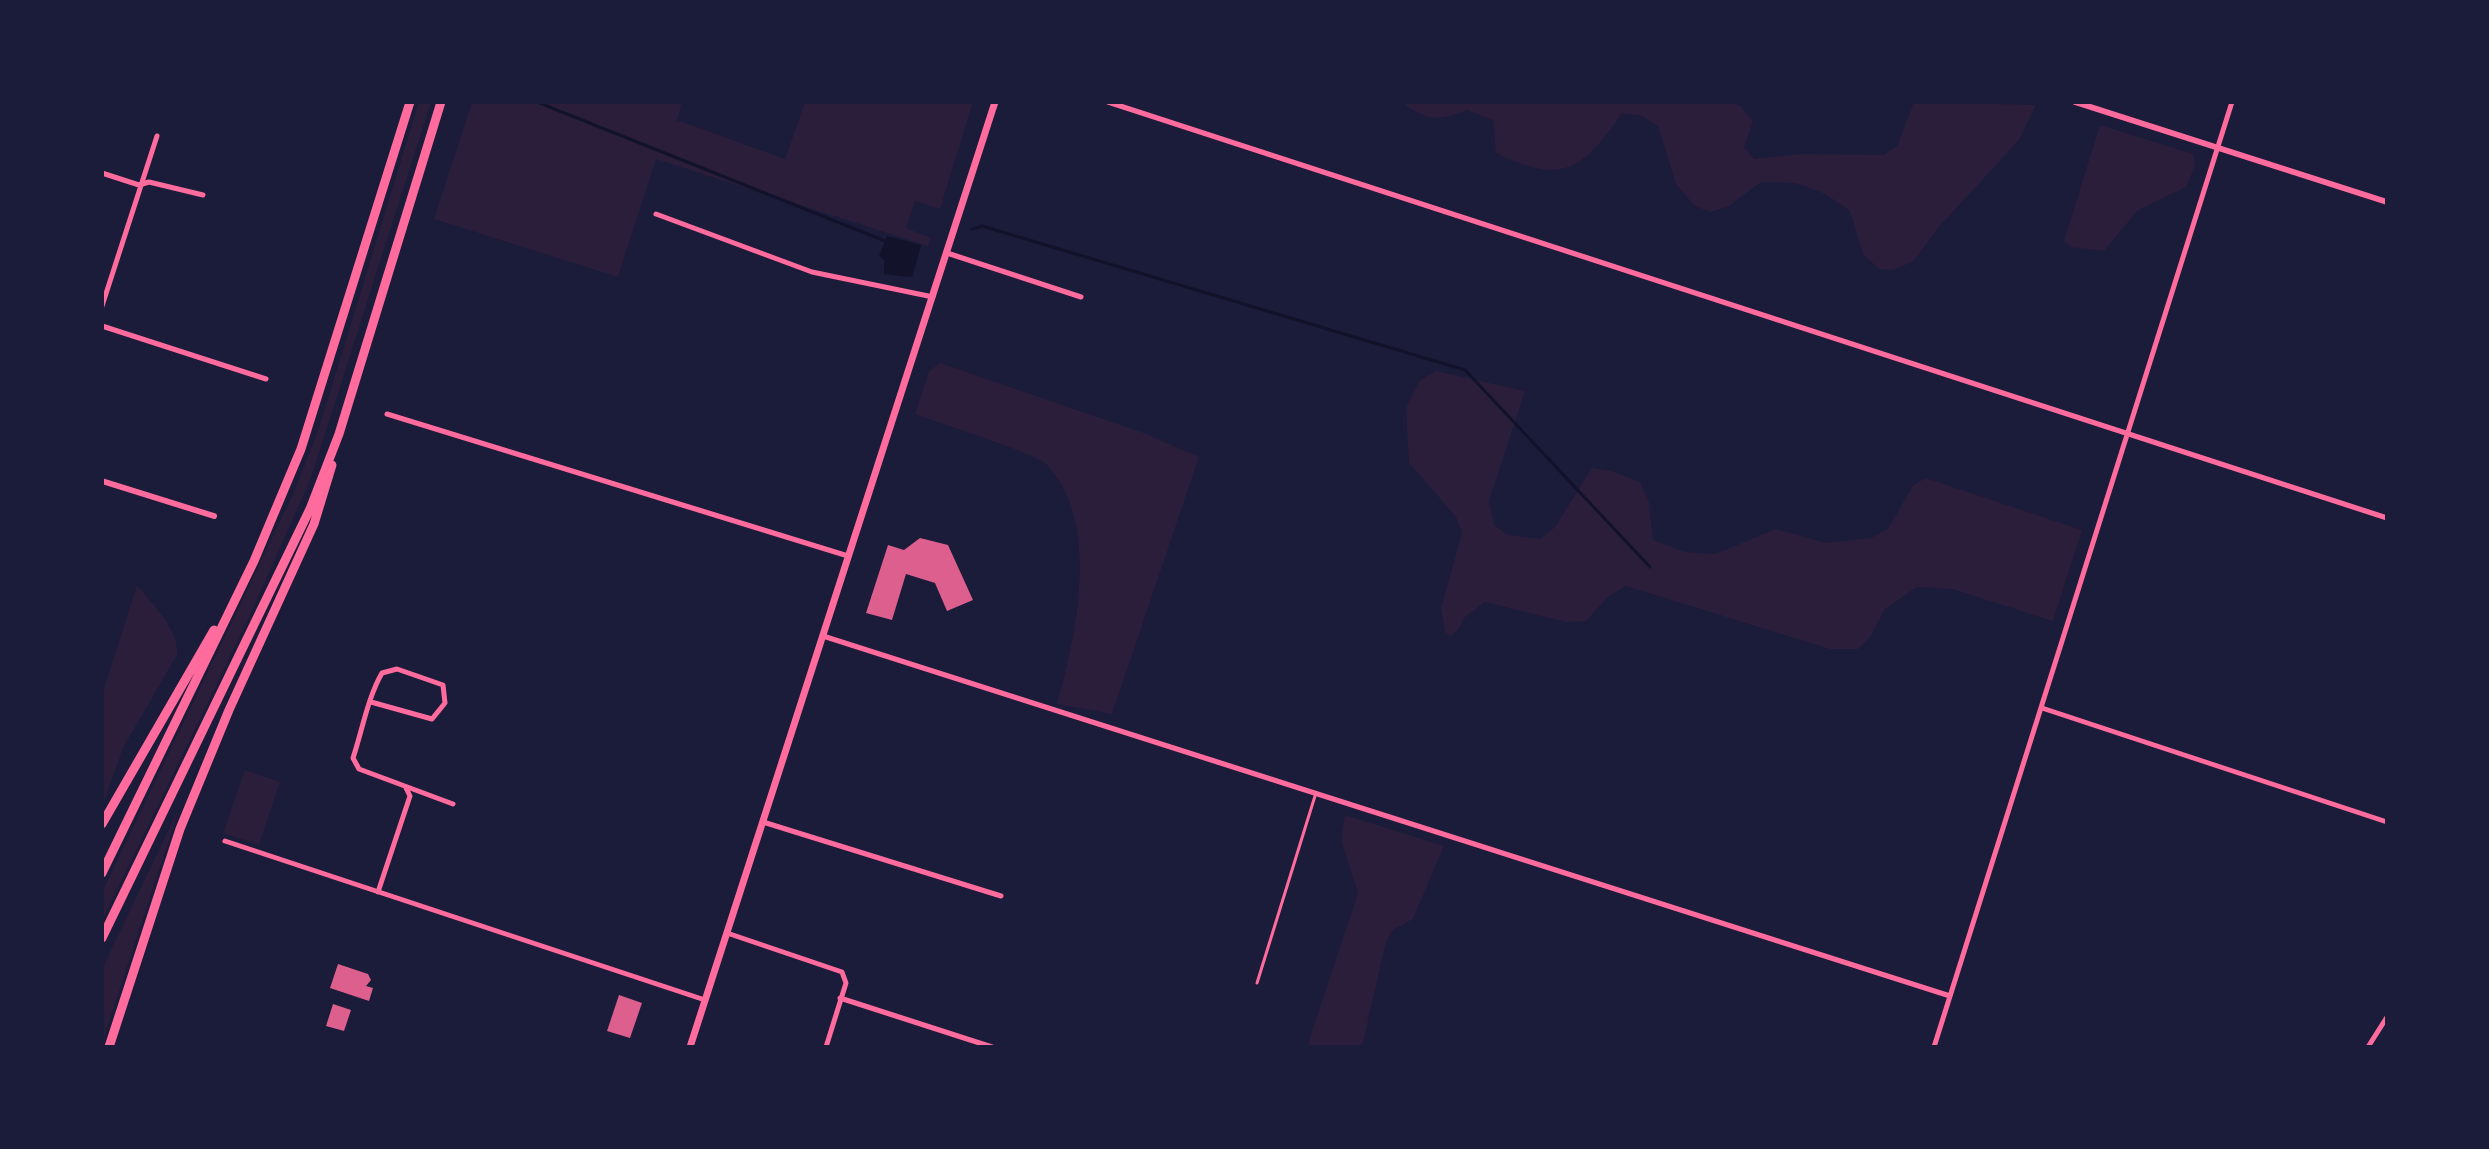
<!DOCTYPE html>
<style>
body{margin:0}
#map{position:relative;width:2489px;height:1149px;overflow:hidden;background:#1b1b3a;font-family:"Work Sans",sans-serif}
canvas{display:block}
.frame{position:absolute;inset:0;border:104px solid #1b1b3a;pointer-events:none}
</style>
<div id="map">
<canvas width="2489" height="1149"></canvas>
<div class="frame"></div>
</div>
<script>
const context = document.querySelector('canvas').getContext('2d');
context.lineJoin = 'round';
function fill(path, color) { context.fillStyle = color; context.fill(path, 'evenodd'); }
function strokePath(path, color, width, dash) { context.strokeStyle = color; context.lineWidth = width; context.lineCap = dash ? 'butt' : 'round'; context.setLineDash(dash || []); context.stroke(path); }
const green = new Path2D(`
 M419,102H431L311,478L246,624L102,921V892L295,490L319,428Z
 M472,102H682L677,120L785,159L805,102H973L940,209L915,201L906,228L931,238L928,246L656,159L618,277L434,219Z
 M1401,102H1730L1740,106L1753,121L1744,147L1754,159L1802,154L1883,155L1897,146L1914,102L2036,105L2019,140L1937,229L1913,262L1892,270L1879,269L1863,254L1850,211L1825,194L1796,183L1761,182L1729,206L1710,212L1695,206L1676,184L1658,126L1642,116L1622,113C1583,171 1561,185 1496,153L1493,120L1467,110C1435,122 1429,121 1401,102Z
 M2100,125L2193,154L2195,166L2186,187L2138,210L2104,251L2070,247L2064,241Z
 M940,363L1144,433L1199,457L1112,714L1057,704C1076,636 1102,522 1046,464C1035,453 936,422 915,414L929,371Z
 M1436,371L1525,391L1489,501L1494,525L1508,535L1540,539L1555,527L1592,468L1612,471L1640,482L1649,502L1653,540L1685,552L1715,554L1776,529L1826,543L1871,538L1888,529L1913,485L1926,478L2082,530L2053,621L1952,589L1917,587L1885,609L1870,637L1858,649H1830L1626,586L1609,596L1586,621L1567,622L1485,602L1464,618L1458,630L1450,636L1445,632L1441,608L1462,533L1456,517L1409,463L1406,408L1420,380Z
 M137,585C152,604 180,630 177,655L123,748L102,807V695Z
 M245,770L280,782L259,845L223,833Z
 M178,810L175,822L102,1043V969Z
 M1345,815L1444,846L1413,919L1393,930L1386,942L1362,1047H1307L1358,893L1341,841Z`);
const water = new Path2D(`
 M887,236L921,245L912,277L884,274V260L879,256Z`);
const stream = new Path2D(`
 M537,102L885,241
 M972,229L982,226L1465,370L1650,567`);
const building = new Path2D(`
 M920,538L948,545L973,600L947,611L935,583L906,574L892,620L866,613L888,545L904,550Z
 M338,964L368,974L371,980L366,986L373,988L369,1001L330,988Z
 M619,995L642,1003L630,1038L607,1031Z
 M333,1004L351,1010L344,1031L326,1026Z`);
const service = new Path2D(`
 M1257,983L1315,796`);
const minor = new Path2D(`
 M1108,102L2387,518
 M102,173L139,185L149,182L203,195
 M656,214L812,272L933,297
 M947,253L1081,297
 M102,306L157,136
 M102,326L266,379
 M387,414L848,556
 M823,636L1950,996
 M371,702L432,719L445,703L443,685L397,669L382,673C368,697 362,731 353,758L359,769L453,804
 M2042,708L2387,822
 M763,822L1001,896
 M225,841L705,1000
 M378,892L410,796L406,788
 M727,933L842,972L846,983L826,1047
 M840,998L992,1047
 M1934,1047L2232,102
 M2368,1047L2387,1017`);
const tertiary = new Path2D(`
 M2075,102L2387,202
 M102,481L214,516`);
const secondary = new Path2D(`
 M690,1047L995,102`);
const motorway = new Path2D(`
 M102,824L214,630
 M102,873L254,561L301,449L410,102
 M102,938L310,509L339,434L441,102
 M109,1047L180,829L229,710L314,524L332,465`);
fill(green, '#2a1e3b');
fill(water, '#12122b');
strokePath(stream, '#12122b', 3);
fill(building, '#dd5f8e');
strokePath(service, '#ff6b9d', 3);
strokePath(minor, '#ff6b9d', 5);
strokePath(tertiary, '#ff6b9d', 6);
strokePath(secondary, '#ff6b9d', 7);
strokePath(motorway, '#ff6b9d', 9);
</script>
